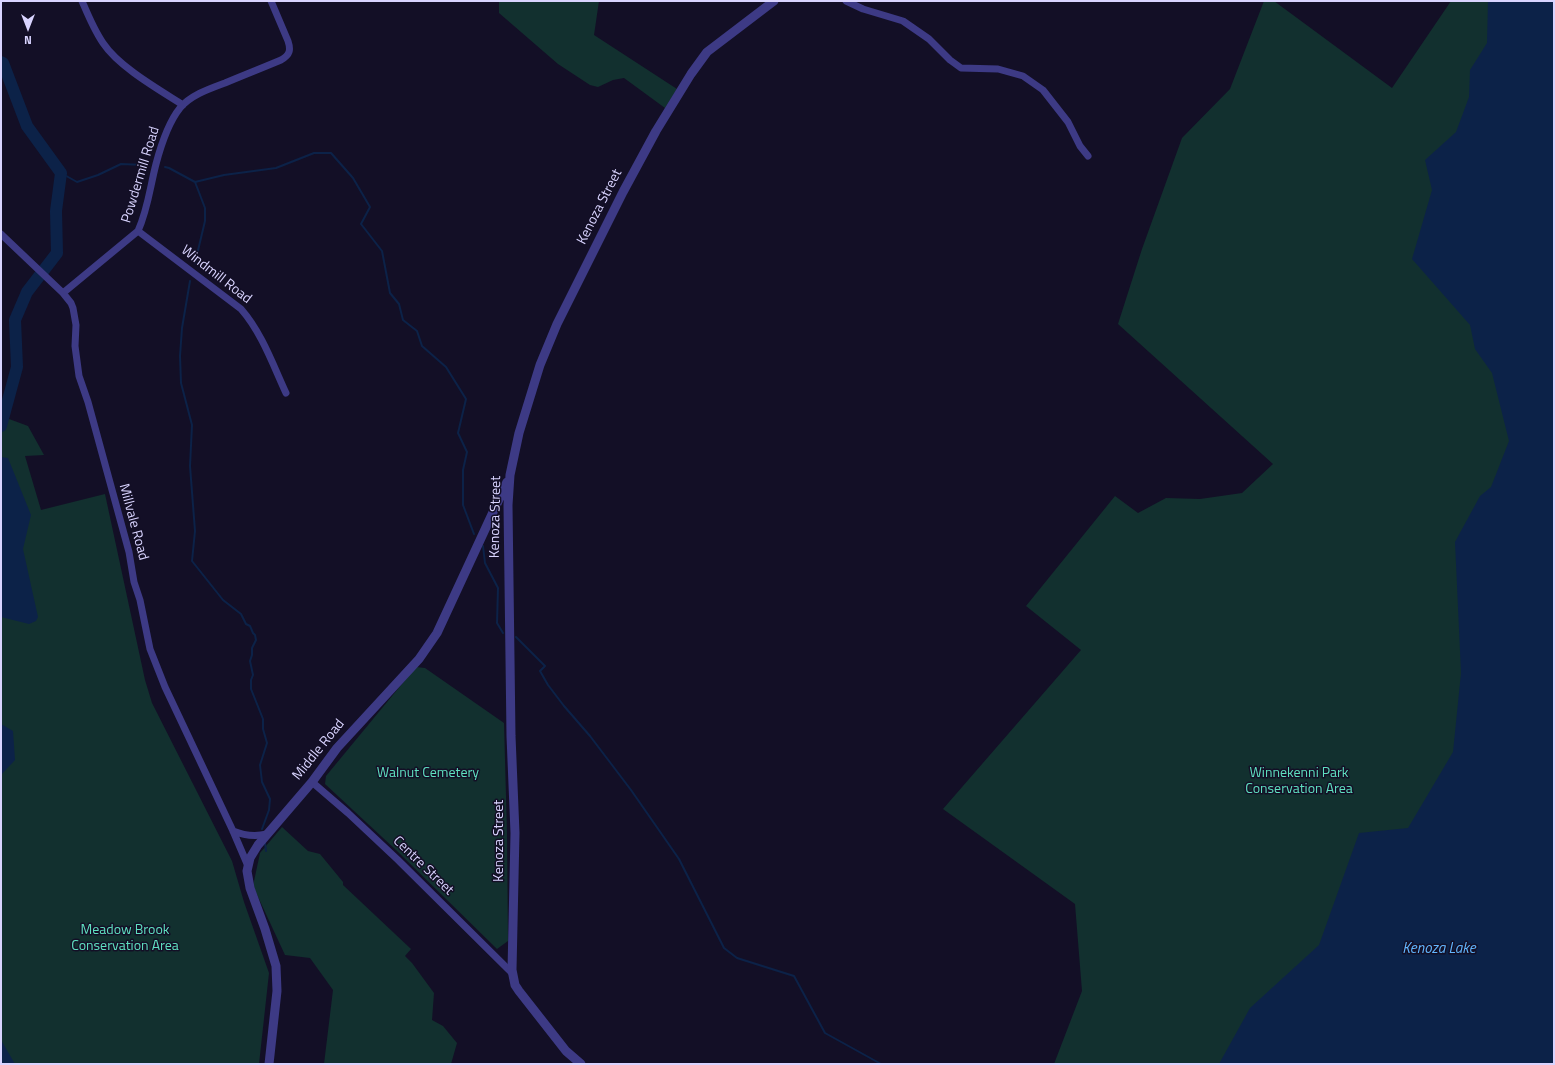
<!DOCTYPE html>
<style>
body{margin:0}
#map{position:relative;width:1555px;height:1065px;overflow:hidden;background:#130f26;font-family:"Titillium Web",sans-serif}
canvas{display:block}
.frame{position:absolute;inset:0;border:2px solid #d9d4ff;pointer-events:none}
.north{position:absolute;left:8px;top:8px;width:40px;height:40px;-webkit-text-stroke:3px #130f26;paint-order:stroke;rotate:180deg;font-size:11px;font-weight:700;line-height:16px;text-align:center;color:#d9d4ff}
.north::after{content:'';display:block;margin:auto;width:14px;height:18px;background:#d9d4ff;clip-path:polygon(50% 0,100% 100%,50% 72%,0 100%)}
</style>
<div id="map">
<canvas width="1555" height="1065"></canvas>
<div class="frame"></div>
<div class="north">N</div>
</div>
<script>
const context = document.querySelector('canvas').getContext('2d');
context.lineJoin = 'round';
function fill(path, color) { context.fillStyle = color; context.fill(path, 'evenodd'); }
function strokePath(path, color, width, dash) { context.strokeStyle = color; context.lineWidth = width; context.lineCap = dash ? 'butt' : 'round'; context.setLineDash(dash || []); context.stroke(path); }
function drawText(font, color, halo, rows, align = 'center') {
  context.font = font + ' "Titillium Web",sans-serif'; context.lineWidth = 3; context.setLineDash([]); context.textBaseline = 'middle'; context.strokeStyle = halo; context.fillStyle = color; for (const [text, x, y, turn = 0] of rows) {
    context.save(); context.translate(x, y); context.rotate((+turn || 0) * Math.PI / 180); context.textAlign = isNaN(turn) ? turn : align; if (halo) context.strokeText(text, 0, 0); context.fillText(text, 0, 0); context.restore();
  }
}
const green = new Path2D(`
 M499,1H599L594,35L677,89L665,108L624,78L613,80L598,87L590,85L558,64L499,13Z
 M1264,1H1274L1392,88L1451,1H1554V1064H1054L1082,991L1075,904L943,809L1081,650L1026,606L1115,496L1138,513L1166,498L1200,499L1242,493L1273,464L1118,324L1142,249L1182,138L1230,89Z
 M1,416L28,426L44,455L25,456L41,510L105,494L145,680L152,703L232,861L244,902L269,973L259,1064H1Z
 M416,667L425,668L504,723L507,833L508,941L497,949L396,850L325,784L326,776Z
 M282,827L308,851L320,854L343,882V885L411,949L405,956L412,963L434,993L432,1020L443,1026L457,1043L451,1064H324L333,990L310,958L285,955L253,886L260,853Z`);
const water = new Path2D(`
 M1488,1H1554V1064H1219L1250,1008L1319,945L1359,833L1408,828L1453,752L1461,673L1455,542L1480,496L1491,487L1509,441L1492,373L1475,349L1470,325L1412,259L1432,190L1425,160L1456,132L1469,97L1470,70L1487,43Z
 M1,457L8,458L31,515L23,549L38,617L36,621L29,624L1,617Z
 M1,724L13,731L15,760L1,775Z
 M1,1040L15,1064H1Z`);
const stream = new Path2D(`
 M165,167L169,168L195,182L224,175L276,168L314,153H331L353,178L370,207L361,224L382,251L390,293L399,304L403,320L417,331L422,346L446,367L466,399L458,433L467,452L463,470V505L474,534
 M61,173L77,182L98,175L121,164L145,165
 M195,182L205,208V221L195,263
 M190,281L182,328L180,356L181,383L192,425L190,466L195,531L192,561L223,600L241,614L246,624L250,626L253,633L255,635L256,640L252,648V655L250,661L253,675L251,680V689L263,719V729L267,743L260,765L262,782L270,799L269,810L262,829
 M483,546L485,563L498,588L497,623L503,633
 M516,637L545,666L540,671L548,685L564,706L590,736L631,790L679,859L724,948L737,958L794,976L825,1033L881,1064
 M265,843L266,851`);
const river = new Path2D(`
 M1,62L3,63L27,126L61,173L56,211L57,253L27,292L15,320L17,367L1,426`);
const minor = new Path2D(`
 M82,1C88,15 94,30 103,43C119,67 158,89 183,105
 M846,1L863,9L903,21L929,39L950,60L961,68L998,69L1023,76L1043,90L1068,122L1080,146L1088,156
 M138,231L241,309C262,333 273,365 286,393
 M1,234L63,293L71,303L73,308L76,325L75,346L79,376L88,402L129,552L134,582L140,600L150,649L165,687L233,831L248,866
 M63,293L138,231C148,209 150,187 156,164C161,145 168,123 180,108C191,95 209,89 225,83C244,75 262,68 281,60C290,55 291,50 288,41L271,1
 M312,782L348,813L398,860L512,973
 M233,831C245,836 255,837 267,834`);
const tertiary = new Path2D(`
 M269,1064L277,991L276,966L265,929L250,888L247,871L250,858L258,845L312,782L337,748L419,659L437,633L507,482
 M581,1064L566,1051L519,991L515,985L512,970L515,833L511,736L508,505L510,475L519,433L540,365L557,324L623,192L656,131L691,74L707,52L774,1`);
const streetNames = [
 ["Powdermill Road",141,175,-73],
 ["Kenoza Street",600,207,-63],
 ["Windmill Road",216,275,38],
 ["Kenoza Street",496,517,-89],
 ["Millvale Road",133,522,75],
 ["Middle Road",319,750,-51],
 ["Kenoza Street",500,841,-90],
 ["Centre Street",423,866,44]
];
const parkNames = [
 ["Walnut Cemetery",428,774],
 ["Winnekenni Park",1299,774],
 ["Conservation Area",1299,790],
 ["Meadow Brook",125,931],
 ["Conservation Area",125,947]
];
const waterNames = [
 ["Kenoza Lake",1439,949]
];
fill(green, '#12302f');
fill(water, '#0c2248');
strokePath(stream, '#0c2248', 2);
strokePath(river, '#0c2248', 12);
strokePath(minor, '#3d3a85', 7);
strokePath(tertiary, '#3d3a85', 9);
drawText('14px', '#d9d4ff', '#130f26', streetNames);
drawText('14px', '#5fe0c0', '#130f26', parkNames);
drawText('italic 15px', '#62b6ff', '#130f26', waterNames);
</script>
